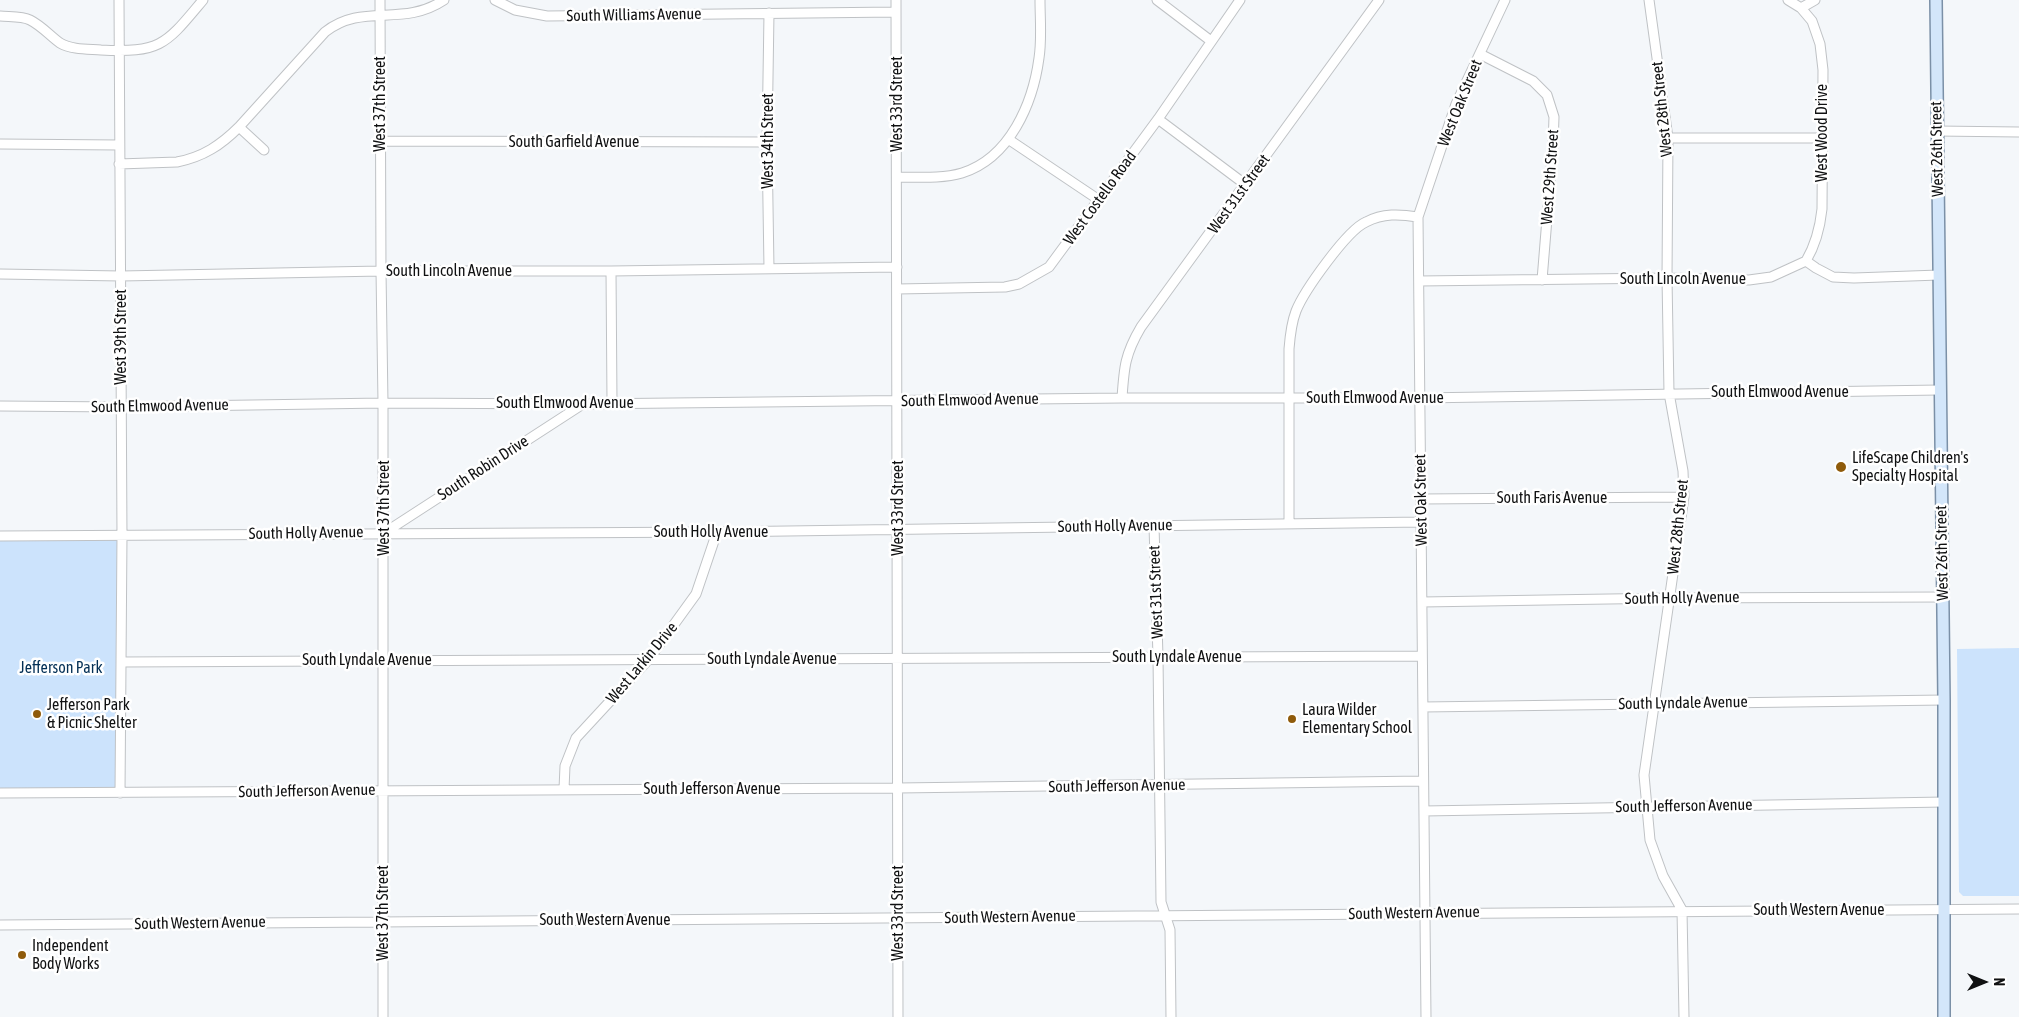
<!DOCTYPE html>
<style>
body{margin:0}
#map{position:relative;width:2019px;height:1017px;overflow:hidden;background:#f4f7fa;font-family:"Asap Condensed",sans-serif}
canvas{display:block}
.north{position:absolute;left:1959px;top:957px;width:50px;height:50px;-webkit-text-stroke:4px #fff;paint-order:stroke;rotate:90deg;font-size:14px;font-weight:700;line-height:20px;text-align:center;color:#101112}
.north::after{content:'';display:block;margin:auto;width:18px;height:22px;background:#101112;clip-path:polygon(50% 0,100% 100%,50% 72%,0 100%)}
</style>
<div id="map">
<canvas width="2019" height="1017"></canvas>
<div class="north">N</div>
</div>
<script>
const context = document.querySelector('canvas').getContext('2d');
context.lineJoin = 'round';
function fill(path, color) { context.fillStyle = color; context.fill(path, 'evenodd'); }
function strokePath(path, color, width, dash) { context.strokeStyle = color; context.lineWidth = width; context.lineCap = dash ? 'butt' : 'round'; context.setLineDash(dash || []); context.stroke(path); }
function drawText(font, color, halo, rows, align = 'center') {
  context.font = font + ' "Asap Condensed",sans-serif'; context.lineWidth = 5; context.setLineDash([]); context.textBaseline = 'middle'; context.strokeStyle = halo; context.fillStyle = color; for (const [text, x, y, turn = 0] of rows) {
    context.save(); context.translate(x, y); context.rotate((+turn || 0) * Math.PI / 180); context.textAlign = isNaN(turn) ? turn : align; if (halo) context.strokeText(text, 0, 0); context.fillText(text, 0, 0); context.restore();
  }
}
const green = new Path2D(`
 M122,535L120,793H0V536Z
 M2019,648V896H1963L1959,892L1957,649Z`);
const minor = new Path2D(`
 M119,0L122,535L120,793
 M380,0L381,271L383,403V1017
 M495,0L515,10L547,16L896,12
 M896,0L898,1017
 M1157,0L1211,41
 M1649,0L1668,138L1667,278L1669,393L1683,471L1684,497L1644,775L1650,840L1663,876L1682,910L1684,1017
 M1788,0L1801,8L1812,21L1820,44L1823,70L1822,209C1820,228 1816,244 1806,261
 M1801,8L1815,0
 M769,13L767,142L769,269
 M0,16C9,17 22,16 30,20C42,26 50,36 60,43C72,50 88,49 101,50C162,53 166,44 203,0
 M1480,54L1533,81L1547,95L1554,117L1553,145L1542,280
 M1158,119L1246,185
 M239,127L264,150
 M1937,131L2019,132
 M1668,138H1822
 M1008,139L1099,200
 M380,141L767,142
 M0,144L119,145
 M119,164L177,162C203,157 221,145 239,127L325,32C363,2 402,28 444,0
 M897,177C918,177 942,179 962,173C1010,158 1033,103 1039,58C1042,39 1040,19 1040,0
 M1806,261L1816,268L1833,277L1854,278L1939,275
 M611,271L612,402
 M0,274L121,276L381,271H611L897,267
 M1419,281L1667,278L1749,280L1771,277L1806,261
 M897,289L1005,287L1019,284L1049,267L1158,119L1240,0
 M1122,398C1124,367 1125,354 1141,327L1379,0
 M0,406L121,407L383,403L583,404L1122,398H1420L1939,390
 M1421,499L1684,497
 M1289,523V349C1290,336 1291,324 1296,311C1304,291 1347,230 1366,222C1383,213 1400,214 1418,217
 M1154,526L1158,657L1161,902L1170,930L1171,1017
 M384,533L583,404
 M0,536L717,532L1421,522
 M1422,602L1671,598L1943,597
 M121,662L1422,656
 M1423,707L1944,700
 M564,789L565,766L576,738L649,659L696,594L717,532
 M0,793L898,788L1423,781
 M1424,811L1944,802
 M0,925L2019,909
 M1426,1017L1418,217L1456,104L1505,0`);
const major = new Path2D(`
 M1936,0L1944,700V1017`);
const markers = [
 [1841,467,6,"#8f5b0b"],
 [37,714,5,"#8f5b0b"],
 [1292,719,5,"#8f5b0b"],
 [22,955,5,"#8f5b0b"]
];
const streetNames = [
 ["South Williams Avenue",634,15,-1],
 ["West Oak Street",1460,103,-68],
 ["West 37th Street",380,104,-90],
 ["West 33rd Street",897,104,-90],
 ["West 28th Street",1662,109,-96],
 ["West Wood Drive",1822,133,-90],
 ["West 34th Street",768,141,-90],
 ["South Garfield Avenue",574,142],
 ["West 26th Street",1937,149,-91],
 ["West 29th Street",1550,177,-86],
 ["West 31st Street",1239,194,-54],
 ["West Costello Road",1100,198,-54],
 ["South Lincoln Avenue",449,271],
 ["South Lincoln Avenue",1683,279],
 ["West 39th Street",121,337,-90],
 ["South Elmwood Avenue",1780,392],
 ["South Elmwood Avenue",1375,398],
 ["South Elmwood Avenue",970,400,-1],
 ["South Elmwood Avenue",565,403],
 ["South Elmwood Avenue",160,406,-1],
 ["South Robin Drive",483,468,-33],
 ["South Faris Avenue",1552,498],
 ["West Oak Street",1421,500,-91],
 ["West 37th Street",384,508,-90],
 ["West 33rd Street",898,508,-90],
 ["South Holly Avenue",1115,526,-1],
 ["West 28th Street",1678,527,-84],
 ["South Holly Avenue",711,532],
 ["South Holly Avenue",306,533,-1],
 ["West 26th Street",1942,553,-91],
 ["West 31st Street",1156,592,-92],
 ["South Holly Avenue",1682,598,-1],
 ["South Lyndale Avenue",1177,657],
 ["South Lyndale Avenue",772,659],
 ["South Lyndale Avenue",367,660],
 ["West Larkin Drive",642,663,-50],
 ["South Lyndale Avenue",1683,703,-1],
 ["South Jefferson Avenue",1117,786,-1],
 ["South Jefferson Avenue",712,789],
 ["South Jefferson Avenue",307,791,-1],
 ["South Jefferson Avenue",1684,806,-1],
 ["South Western Avenue",1819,910],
 ["West 37th Street",383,913,-90],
 ["West 33rd Street",898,913,-90],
 ["South Western Avenue",1414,913,-1],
 ["South Western Avenue",1010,917,-1],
 ["South Western Avenue",605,920],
 ["South Western Avenue",200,923,-1]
];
const poiNames = [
 ["LifeScape Children's",1852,458],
 ["Specialty Hospital",1852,476],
 ["Jefferson Park",47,705],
 ["& Picnic Shelter",47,723],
 ["Laura Wilder",1302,710],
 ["Elementary School",1302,728],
 ["Independent",32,946],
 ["Body Works",32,964]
];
const parkNames = [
 ["Jefferson Park",61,668]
];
fill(green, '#cce3fc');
strokePath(minor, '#bfc2c5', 11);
strokePath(major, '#7b90a7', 14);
strokePath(minor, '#fff', 9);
strokePath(major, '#d3e6fa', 11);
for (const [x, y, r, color] of markers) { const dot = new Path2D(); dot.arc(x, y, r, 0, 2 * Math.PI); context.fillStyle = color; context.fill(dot); strokePath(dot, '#fff', 2); }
drawText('16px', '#101112', '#fff', streetNames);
drawText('16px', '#101112', '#fff', poiNames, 'left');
drawText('16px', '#032f55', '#fff', parkNames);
</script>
